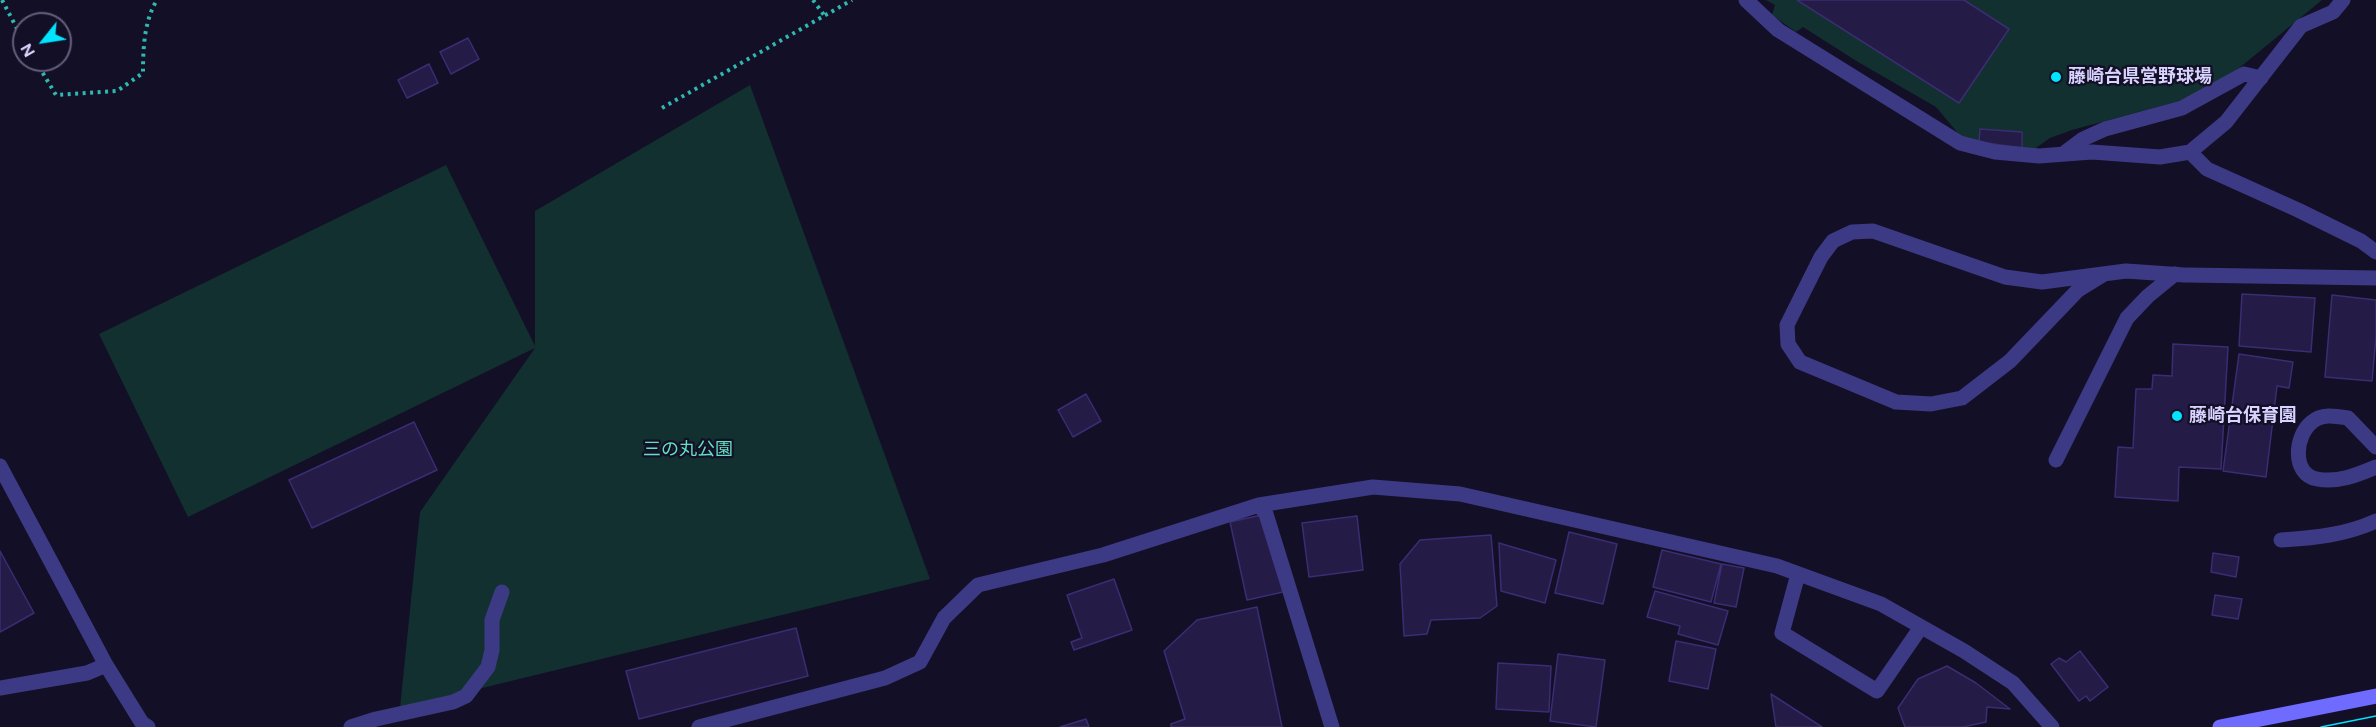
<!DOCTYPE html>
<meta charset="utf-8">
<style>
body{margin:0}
#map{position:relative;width:2376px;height:727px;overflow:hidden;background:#130f26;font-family:Figtree,sans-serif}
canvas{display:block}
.north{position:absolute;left:12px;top:12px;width:60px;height:60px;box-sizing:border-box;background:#130f26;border:2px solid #625e7d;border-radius:50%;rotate:240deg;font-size:16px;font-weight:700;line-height:24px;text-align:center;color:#d9d4ff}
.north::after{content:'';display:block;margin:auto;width:21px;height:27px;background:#00e5ff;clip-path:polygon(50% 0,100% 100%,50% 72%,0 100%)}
</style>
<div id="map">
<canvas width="2376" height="727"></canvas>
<div class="north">N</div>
</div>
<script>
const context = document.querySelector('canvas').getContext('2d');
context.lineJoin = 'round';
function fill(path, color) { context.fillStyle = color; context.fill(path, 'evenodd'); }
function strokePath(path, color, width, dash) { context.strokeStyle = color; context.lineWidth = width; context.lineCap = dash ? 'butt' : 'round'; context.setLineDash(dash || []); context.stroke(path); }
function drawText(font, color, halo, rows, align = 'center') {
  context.font = font + ' Figtree,"Noto Sans JP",sans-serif'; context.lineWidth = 4.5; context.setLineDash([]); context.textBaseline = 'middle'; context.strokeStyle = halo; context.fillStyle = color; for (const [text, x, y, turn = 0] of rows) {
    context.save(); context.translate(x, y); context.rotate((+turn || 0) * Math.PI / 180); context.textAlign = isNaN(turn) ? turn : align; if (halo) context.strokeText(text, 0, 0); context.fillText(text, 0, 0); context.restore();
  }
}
const green = new Path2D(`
 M1766,0H2322L2232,74L2194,97L2072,130L2050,138L2029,153L1966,143L1936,107L1858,62L1803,27L1796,32L1772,15L1775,5Z
 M750,85L930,579L400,708L420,512L535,348L188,517L99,334L446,165L535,346V211Z`);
const building = new Path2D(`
 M1797,0H1964L2009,29L1959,103Z
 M468,38L479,59L451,74L440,52Z
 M429,64L438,83L407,98L398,80Z
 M1980,129L2022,132V148L1979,142Z
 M2242,294L2315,298L2311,352L2239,346Z
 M2332,295L2376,300V337L2372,381L2325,377Z
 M2173,344L2228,347L2221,469L2179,467L2178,501L2115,497L2118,447L2133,448L2136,389H2152L2153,375L2172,376Z
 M2239,354L2293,362L2289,388L2277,386L2266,477L2223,471Z
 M1086,394L1101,421L1073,437L1058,410Z
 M414,422L437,470L312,528L289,480Z
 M1266,514L1283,592L1247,600L1230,522Z
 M1357,516L1363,570L1309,577L1302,523Z
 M1569,532L1617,544L1603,604L1555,593Z
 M1491,535L1497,606L1480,618L1431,620L1427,634L1404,636L1400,564L1420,540Z
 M1499,543L1556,560L1545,603L1501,591Z
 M1662,550L1721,564L1711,602L1653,587Z
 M0,551L34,613L0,632Z
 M2213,553L2239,557L2236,577L2211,572Z
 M1722,564L1744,568L1736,607L1714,603Z
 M1114,579L1132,630L1074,650L1071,642L1082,638L1067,595Z
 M1655,591L1728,611L1718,645L1678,634L1680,626L1647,617Z
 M2215,595L2242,599L2238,619L2212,615Z
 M1257,607L1282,727H1171V724L1185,719L1164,651L1197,620Z
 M796,628L808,676L639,719L626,671Z
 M1676,641L1716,649L1708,689L1669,681Z
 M2080,651L2108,687L2090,701L2086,696L2079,701L2051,664L2059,658L2066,662Z
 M1558,654L1605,660L1596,727L1550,721Z
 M1498,663L1551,666L1549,712L1496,709Z
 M1947,666L1976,683L2010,709L1987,707L1986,722L1963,727H1905L1898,708L1918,679Z
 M1771,694L1822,727H1776Z
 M1086,719L1089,727H1060Z`);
const path = new Path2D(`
 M2,0L24,42
 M813,0L824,15
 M35,60L56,95L117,91L143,73C143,49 144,21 157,0
 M662,108L852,0`);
const lane = new Path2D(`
 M1746,0L1778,30L1960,143L1995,152L2039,156L2092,152L2160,157L2190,152L2226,122L2301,26L2333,12L2343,0
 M2063,154L2083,139L2105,129L2182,108L2244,74L2261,78
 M2104,274L2078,290L2010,361L1962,398L1931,404L1896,402L1800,362L1788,344L1787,325L1821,257L1833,241L1852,232L1873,231L2005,277L2042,282L2126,271L2184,275
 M2376,447L2348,418C2336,416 2322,413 2312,422C2295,435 2291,474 2317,479C2338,483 2357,475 2376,467
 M2281,540C2314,538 2345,535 2376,521
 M1798,574L1782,633L1877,691L1921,627
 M351,727L376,719L453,702L466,696L488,667L492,650V620L502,592`);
const street = new Path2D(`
 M2190,152L2207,169L2298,210L2361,241L2376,252
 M2187,275L2376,278
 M2056,460L2127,318L2148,296L2175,274
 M0,466L106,665L142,723L148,727
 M1259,505L1266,514L1332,727
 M0,688L87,673L106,665
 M699,727L885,678L920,662L944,618L978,585L1103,555L1259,505L1373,487L1460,494L1777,566L1881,604L1964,651L2013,683L2052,727`);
const secondary = new Path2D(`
 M2220,727L2376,696`);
const tram = new Path2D(`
 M2321,727L2376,716`);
const markers = [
 [2056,77,6,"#00e5ff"],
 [2177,416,6,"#00e5ff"]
];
const poiNames = [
 ["藤崎台県営野球場",2068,77],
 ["藤崎台保育園",2189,416]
];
const parkNames = [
 ["三の丸公園",688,450]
];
fill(green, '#12302f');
fill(building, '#241b47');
strokePath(building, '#3b2d73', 1.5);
strokePath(path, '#2fb8b0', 4, [3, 4.5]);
strokePath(lane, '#3d3a85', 15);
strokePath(street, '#3d3a85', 15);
strokePath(secondary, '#6f6bff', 15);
strokePath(tram, '#00e5ff', 1.5);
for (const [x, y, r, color] of markers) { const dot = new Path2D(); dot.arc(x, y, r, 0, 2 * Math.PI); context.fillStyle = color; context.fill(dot); strokePath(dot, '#130f26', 2); }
drawText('bold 18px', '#d9d4ff', '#130f26', poiNames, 'left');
drawText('18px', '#5fe0c0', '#130f26', parkNames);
</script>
